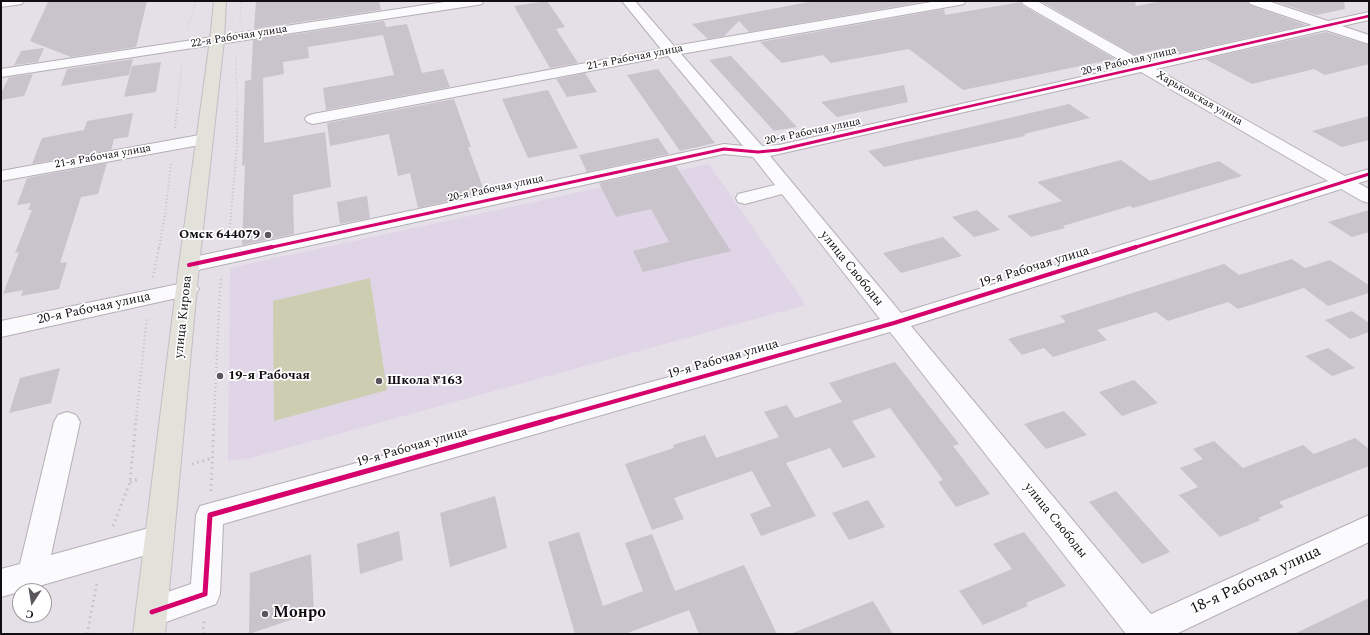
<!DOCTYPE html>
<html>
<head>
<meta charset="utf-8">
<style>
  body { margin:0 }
  #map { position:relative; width:1370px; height:635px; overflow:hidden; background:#e5dfe8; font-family:Spectral,serif }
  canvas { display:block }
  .frame { position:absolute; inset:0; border:2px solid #110d13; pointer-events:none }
  .north { position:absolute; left:12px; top:583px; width:40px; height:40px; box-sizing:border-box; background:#fff; border:1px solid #a09ea1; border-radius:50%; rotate:192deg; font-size:11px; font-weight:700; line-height:16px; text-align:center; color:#110d13 }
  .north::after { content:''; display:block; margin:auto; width:14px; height:18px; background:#5b565e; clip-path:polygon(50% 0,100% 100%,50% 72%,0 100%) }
</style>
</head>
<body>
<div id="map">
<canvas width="1370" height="635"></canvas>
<div class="frame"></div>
<div class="north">С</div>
</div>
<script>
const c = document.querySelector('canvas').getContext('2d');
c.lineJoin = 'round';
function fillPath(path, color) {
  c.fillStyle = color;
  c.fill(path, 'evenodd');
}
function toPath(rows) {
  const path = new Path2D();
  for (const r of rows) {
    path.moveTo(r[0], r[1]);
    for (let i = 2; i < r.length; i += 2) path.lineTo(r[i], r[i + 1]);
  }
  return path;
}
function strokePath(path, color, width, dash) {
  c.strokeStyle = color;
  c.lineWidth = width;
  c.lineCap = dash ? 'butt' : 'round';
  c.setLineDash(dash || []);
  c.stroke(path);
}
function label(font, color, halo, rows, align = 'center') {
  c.font = font + ' Spectral,serif';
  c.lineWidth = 3.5;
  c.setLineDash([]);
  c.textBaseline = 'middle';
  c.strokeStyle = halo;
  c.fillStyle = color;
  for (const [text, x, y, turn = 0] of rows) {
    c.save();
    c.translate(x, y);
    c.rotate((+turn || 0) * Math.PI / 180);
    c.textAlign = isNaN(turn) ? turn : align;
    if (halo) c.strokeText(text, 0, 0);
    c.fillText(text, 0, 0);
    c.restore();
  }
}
const built = toPath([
  [709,164,806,305,251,458,228,461,230,268]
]);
const green = toPath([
  [370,278,387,390,274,421,273,301]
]);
const building = toPath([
  [59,1,147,1,136,47,71,57,30,41,48,2],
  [256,1,379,1,381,10,254,29],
  [547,1,565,27,556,29,578,63,550,68,514,6],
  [814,1,928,1,749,32,739,21,724,36,708,39,692,24],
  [1040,1,1135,1,1136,6,1162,1,1248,1,1250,5,1306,25,1166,56,1164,48,1135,55],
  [1273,1,1344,1,1345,9,1316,15],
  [1021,2,1022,5,1115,59,963,90,909,49,831,63,823,55,782,63,760,42,944,9,945,15],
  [384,21,386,27,407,24,422,73,443,69,450,87,326,110,323,88,394,75,383,35,308,47,309,58,283,62,284,74,251,80,253,40],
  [1326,32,1369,45,1369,64,1325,75,1314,69,1252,84,1205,59],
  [44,48,38,62,14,65,21,51],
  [731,56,797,127,774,131,709,60],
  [133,59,129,75,61,86,67,69],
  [161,62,156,92,124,97,132,66],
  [658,69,695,117,715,143,680,151,627,75],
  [585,73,597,92,567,97,556,79],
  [33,74,24,96,1,100,1,93,9,77],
  [263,78,264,143,325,132,331,187,293,195,294,234,242,245,245,165,242,166,245,81],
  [904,85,908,102,837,117,821,102],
  [548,90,578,148,528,158,502,99],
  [454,99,471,147,468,147,485,193,418,208,410,173,398,176,389,134,330,146,327,123],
  [1069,104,1090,118,1024,134,1025,136,884,167,868,151],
  [133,113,128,137,114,139,111,150,32,164,42,138,84,130,87,121],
  [1369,116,1369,140,1342,147,1312,131],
  [658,138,669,154,587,172,579,155],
  [1121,160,1150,181,1219,161,1242,176,1133,208,1130,206,1063,226,1065,228,1031,237,1007,216,1062,201,1037,182],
  [107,163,98,194,81,197,60,263,67,262,59,289,21,296,23,290,3,294,19,252,15,253,32,210,28,210,31,203,17,205,27,178],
  [676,166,731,251,643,272,633,251,669,242,651,209,616,217,599,183],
  [367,196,370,218,340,224,337,202],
  [977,210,1000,230,974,237,952,217],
  [1369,210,1369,232,1352,237,1328,222],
  [943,237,962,256,901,273,883,253],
  [1292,259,1305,268,1330,260,1369,285,1369,293,1328,306,1304,288,1238,309,1228,302,1168,321,1156,312,1097,330,1107,340,1053,357,1044,348,1022,355,1008,339,1066,322,1060,316,1224,264,1239,275],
  [1352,311,1369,323,1369,332,1350,339,1325,320],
  [1328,348,1355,368,1332,376,1305,356],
  [895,362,959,444,953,446,990,494,956,507,938,482,943,480,890,408,852,421,876,457,843,468,830,448,786,463,816,516,761,536,750,514,771,506,752,471,674,498,684,519,652,530,625,464,674,448,673,445,705,435,716,458,779,437,764,412,787,405,795,418,842,402,829,383],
  [60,368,51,403,9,413,20,378],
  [1134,380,1158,403,1122,416,1099,392],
  [1064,411,1087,435,1046,449,1024,424],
  [1355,438,1369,449,1369,466,1279,502,1284,507,1258,518,1261,520,1220,537,1179,495,1198,487,1180,468,1203,459,1193,449,1214,441,1243,468,1303,445,1314,454],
  [1116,491,1170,552,1142,564,1089,502],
  [495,496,507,548,450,567,440,513],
  [868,500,885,527,849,540,832,513],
  [399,531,403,560,360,574,357,544],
  [579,532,603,606,643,591,625,543,652,534,675,591,744,565,777,634,699,634,689,610,625,634,575,634,548,542],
  [1024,532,1066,586,1026,603,1028,606,983,625,959,591,1012,569,993,544],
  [311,554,314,612,249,634,250,573],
  [1369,598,1369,634,1294,634],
  [873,601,893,634,793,634,793,633]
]);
const pathFar3 = toPath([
  [240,20,241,1],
  [187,29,196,1],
  [236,57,237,110],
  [177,110,182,62]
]);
const pathFar2 = toPath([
  [175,128,177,109],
  [229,238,237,145,237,109],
  [159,248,165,215,171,163]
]);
const pathFar1 = toPath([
  [153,277,159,247],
  [136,420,147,317],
  [214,420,220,287,222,276]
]);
const path = toPath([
  [192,464,213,458],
  [130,482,139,479],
  [211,491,214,419],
  [113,526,130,482,136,419],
  [87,634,97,583],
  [203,634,204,621]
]);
const minor = toPath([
  [1,1,23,1,22,4,1,7,1,1],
  [451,1,483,1,482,4,477,5,1,77,1,69,451,1],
  [622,1,635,1,674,46,937,1,965,1,964,4,959,5,681,54,762,146,779,145,1130,66,1023,4,1022,1,1037,1,1145,62,1312,25,1250,4,1249,1,1268,1,1328,21,1369,12,1369,20,1342,26,1369,35,1369,44,1326,30,1156,69,1345,176,1369,169,1369,180,1358,183,1369,189,1369,203,1362,201,1341,189,911,326,1151,614,1369,515,1369,542,1176,634,1126,634,890,332,223,524,220,594,216,604,152,627,141,623,137,612,141,601,191,584,196,515,200,506,880,319,782,194,745,204,738,202,736,198,738,194,775,185,753,157,724,154,189,272,182,270,179,265,182,260,189,258,724,144,743,146,668,56,313,124,307,122,305,119,307,116,313,114,661,49,622,1],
  [1141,72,1328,181,901,313,770,156,1141,72],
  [205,134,211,135,213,139,211,143,1,181,1,171,205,134],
  [188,282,195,284,199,289,195,294,1,337,1,321,188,282],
  [67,412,76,415,80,422,51,555,160,525,170,529,174,538,170,547,160,551,1,597,1,569,20,564,54,422,58,415,67,412]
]);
const major = toPath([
  [214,1,226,1,224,40,199,265,165,634,133,634,179,265,210,40,214,1]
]);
const cyclewayFar3 = toPath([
  [953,110,1369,16]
]);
const cyclewayFar2 = toPath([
  [268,248,724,149,758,152,779,150,958,109],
  [1133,248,1369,174]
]);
const cyclewayFar1 = toPath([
  [189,265,272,247],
  [548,420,894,323,1136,247]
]);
const cycleway = toPath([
  [152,612,205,594,210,515,552,419]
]);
const markers = [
  [268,235,4,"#5b565e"],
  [220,376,4,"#5b565e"],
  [379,381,4,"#5b565e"],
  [265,614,4,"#5b565e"]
];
const farStreetnames = [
  ["22-я Рабочая улица",239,37,-9],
  ["21-я Рабочая улица",635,58,-11],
  ["20-я Рабочая улица",1129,62,-13],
  ["Харьковская улица",1199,99,30],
  ["20-я Рабочая улица",813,132,-12],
  ["21-я Рабочая улица",103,157,-10],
  ["20-я Рабочая улица",496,189,-12]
];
const poiNames = [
  ["Омск 644079",260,235,"right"],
  ["19-я Рабочая",228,376],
  ["Школа №163",387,381]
];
const streetNames = [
  ["19-я Рабочая улица",1034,268,-17],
  ["улица Свободы",851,269,51],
  ["20-я Рабочая улица",94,309,-12],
  ["улица Кирова",184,317,-84],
  ["19-я Рабочая улица",723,360,-16],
  ["19-я Рабочая улица",412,448,-16],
  ["улица Свободы",1055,521,51]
];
const nearStreetnames = [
  ["18-я Рабочая улица",1256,581,-25]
];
const nearPoinames = [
  ["Монро",273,614]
];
fillPath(built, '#e0d5e6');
fillPath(green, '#cdcdb2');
fillPath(building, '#c9c4cb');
strokePath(minor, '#b4b0b6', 2);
strokePath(major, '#c1bfc3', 2);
strokePath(pathFar3, '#c3c1c5', 1.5, [0.5, 2]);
strokePath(pathFar2, '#c3c1c5', 2, [1, 2.5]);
strokePath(pathFar1, '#c3c1c5', 2.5, [1, 3]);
strokePath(path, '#c3c1c5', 3, [1.5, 4]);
fillPath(minor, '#fbfafc');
fillPath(major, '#e2e1da');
strokePath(cyclewayFar3, '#d6006c', 2.5);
strokePath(cyclewayFar2, '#d6006c', 3);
strokePath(cyclewayFar1, '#d6006c', 4);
strokePath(cycleway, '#d6006c', 5);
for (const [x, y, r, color] of markers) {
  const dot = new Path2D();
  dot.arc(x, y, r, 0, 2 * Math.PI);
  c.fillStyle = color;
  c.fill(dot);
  strokePath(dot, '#fff', 1.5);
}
label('11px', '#110d13', '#fff', farStreetnames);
label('bold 13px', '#110d13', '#fff', poiNames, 'left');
label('13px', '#110d13', '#fff', streetNames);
label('16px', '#110d13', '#fff', nearStreetnames);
label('bold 16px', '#110d13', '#fff', nearPoinames, 'left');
</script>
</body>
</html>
